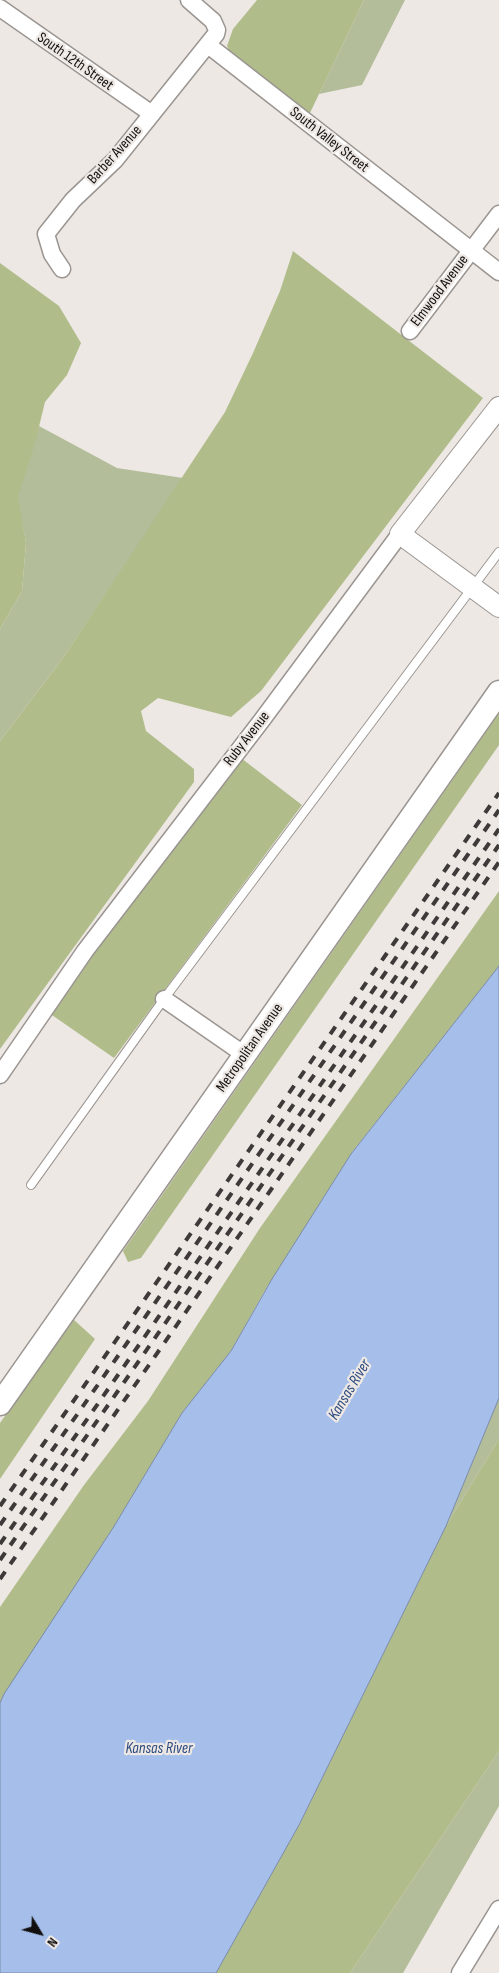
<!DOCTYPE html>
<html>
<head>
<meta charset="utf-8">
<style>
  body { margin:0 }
  #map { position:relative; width:499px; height:1973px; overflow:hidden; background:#eee8e4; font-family:"Sofia Sans Condensed",sans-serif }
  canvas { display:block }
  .north { position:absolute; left:15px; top:1908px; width:50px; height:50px; -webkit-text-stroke:4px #eee8e4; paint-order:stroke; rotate:127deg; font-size:14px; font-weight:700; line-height:20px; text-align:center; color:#12100f }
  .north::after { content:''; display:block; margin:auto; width:18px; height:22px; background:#12100f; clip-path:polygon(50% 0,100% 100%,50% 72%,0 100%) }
</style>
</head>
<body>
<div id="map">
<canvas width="499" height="1973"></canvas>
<div class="north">N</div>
</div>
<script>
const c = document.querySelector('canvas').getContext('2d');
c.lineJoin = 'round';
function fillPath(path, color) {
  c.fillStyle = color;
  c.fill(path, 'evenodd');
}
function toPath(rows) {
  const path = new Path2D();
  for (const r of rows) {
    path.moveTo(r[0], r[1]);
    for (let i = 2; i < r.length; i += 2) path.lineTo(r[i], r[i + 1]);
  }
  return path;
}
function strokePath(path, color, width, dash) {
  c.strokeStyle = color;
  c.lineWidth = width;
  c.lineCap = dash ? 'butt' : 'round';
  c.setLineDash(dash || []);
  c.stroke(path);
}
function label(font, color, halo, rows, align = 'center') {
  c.font = font + ' "Sofia Sans Condensed",sans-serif';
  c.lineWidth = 4.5;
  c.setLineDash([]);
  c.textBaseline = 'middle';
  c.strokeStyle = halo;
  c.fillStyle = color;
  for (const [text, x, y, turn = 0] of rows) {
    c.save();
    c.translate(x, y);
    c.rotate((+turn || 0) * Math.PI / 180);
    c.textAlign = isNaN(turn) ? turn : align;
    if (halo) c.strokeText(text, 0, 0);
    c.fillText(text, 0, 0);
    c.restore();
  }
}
const green = toPath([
  [364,0,405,0,362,85,319,94],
  [39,426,117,468,183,478,63,658,0,741,0,629,22,591,26,543,17,496],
  [499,1398,499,1439,446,1526],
  [499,1751,499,1806,403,1973,350,1973]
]);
const forest = toPath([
  [257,0,364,0,309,115,229,50,227,46,233,29],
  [293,251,483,398,261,691,231,717,158,698,141,711,146,731,194,769,194,782,0,1049,0,741,63,658,225,412,253,353,280,291],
  [0,263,59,306,81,343,67,375,45,402,35,443,18,496,26,543,22,591,0,629],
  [499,713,499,745,141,1258,128,1262,123,1251],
  [241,758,302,805,114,1058,49,1013],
  [499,891,499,966,353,1151,264,1292,231,1351,182,1413,113,1528,0,1703,0,1607,84,1485,148,1401,260,1228],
  [73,1319,95,1339,0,1479,0,1423],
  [499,1439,499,1751,350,1973,216,1973,299,1825,446,1526]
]);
const water = toPath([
  [499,966,499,1398,446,1526,299,1825,216,1973,0,1973,0,1703,4,1694,113,1528,182,1413,231,1351,272,1279,351,1154,499,966]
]);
const service = toPath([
  [31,1185,164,999,499,552]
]);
const minor = toPath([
  [0,8,152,114],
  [208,45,499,272],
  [62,269,52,254,46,234,73,200,115,160,216,34,217,30,213,21,189,0],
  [410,331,499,214],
  [164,999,245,1055],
  [0,1075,85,951,262,720,400,534],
  [460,1973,499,1909]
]);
const tertiary = toPath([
  [499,407,400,534,499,607]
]);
const secondary = toPath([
  [0,1404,499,692]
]);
const rail = toPath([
  [0,1506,499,793],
  [0,1525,499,810],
  [0,1544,499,829],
  [0,1560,499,845],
  [0,1579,499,862]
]);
const streetNames = [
  ["South 12th Street",75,62,35],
  ["South Valley Street",329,140,38],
  ["Barber Avenue",115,155,-48],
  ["Elmwood Avenue",440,291,-53],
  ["Ruby Avenue",247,739,-52],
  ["Metropolitan Avenue",250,1048,-55]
];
const waterNames = [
  ["Kansas River",350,1390,-59],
  ["Kansas River",159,1749]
];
fillPath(green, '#b4bd9a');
fillPath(forest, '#b1bc8b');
fillPath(water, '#a5bfea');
strokePath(water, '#798aa8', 1);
strokePath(service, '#9b9591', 10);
strokePath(minor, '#9b9591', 19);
strokePath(tertiary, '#9b9591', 22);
strokePath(secondary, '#9b9591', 25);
strokePath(service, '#fff', 8);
strokePath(minor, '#fff', 16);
strokePath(tertiary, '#fff', 20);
strokePath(secondary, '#fff', 22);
strokePath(rail, '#3d3a39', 4, [9, 9]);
label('15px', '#12100f', '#eee8e4', streetNames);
label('italic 16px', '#2b4a7f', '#eee8e4', waterNames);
</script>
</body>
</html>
